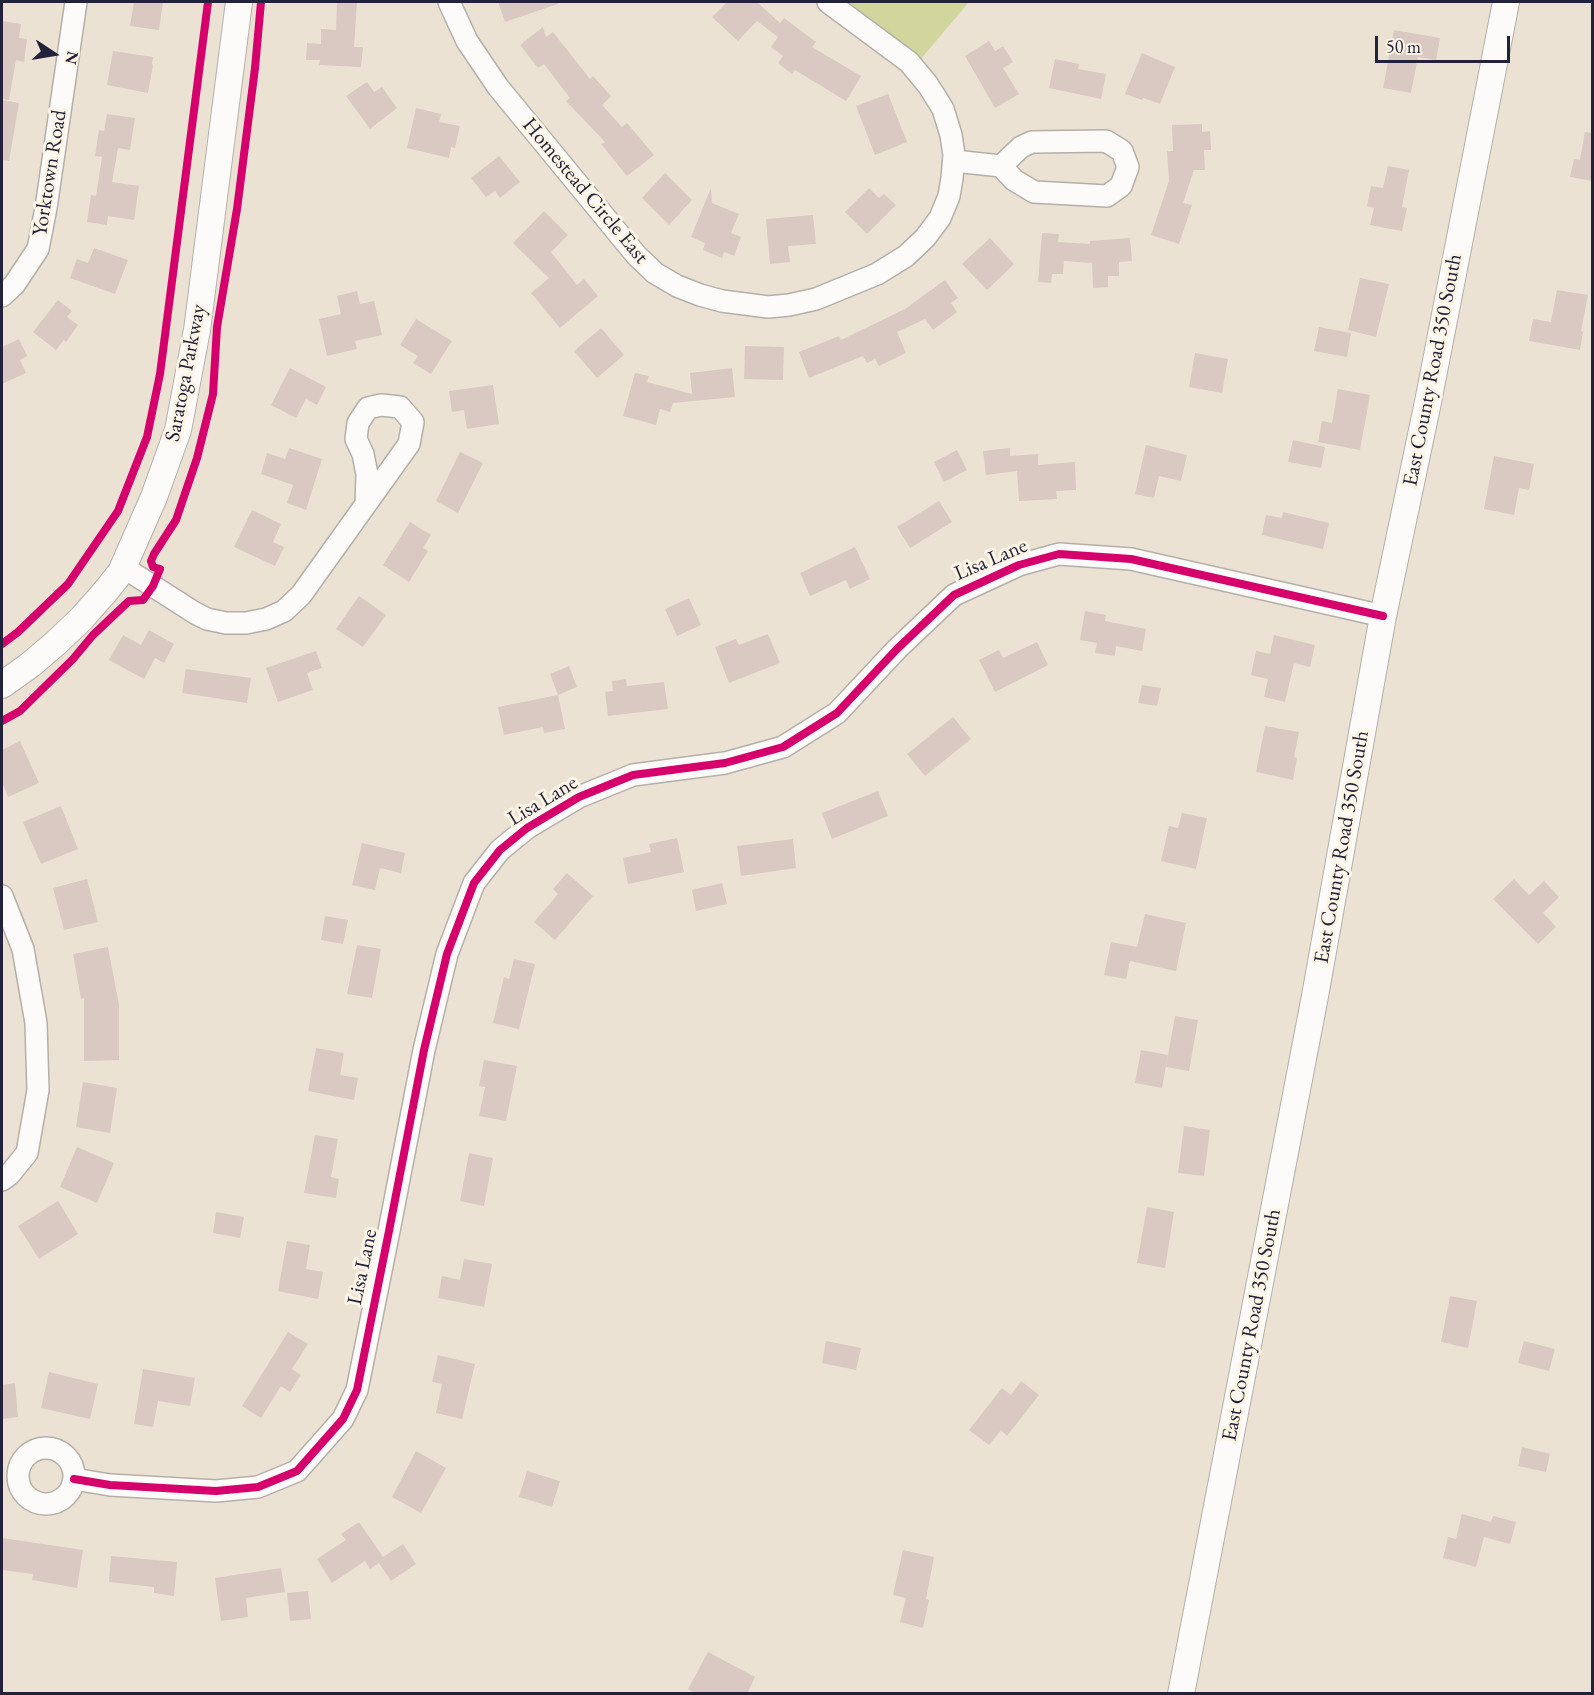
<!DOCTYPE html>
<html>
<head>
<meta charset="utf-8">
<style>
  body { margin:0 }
  #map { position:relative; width:1594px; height:1695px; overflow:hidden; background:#ebe2d4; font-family:"EB Garamond",serif }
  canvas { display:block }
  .frame { position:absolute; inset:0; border:3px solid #22223b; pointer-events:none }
  .north { position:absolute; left:24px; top:24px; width:60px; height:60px; -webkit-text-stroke:4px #fcf5e5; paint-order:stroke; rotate:102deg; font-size:16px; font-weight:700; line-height:24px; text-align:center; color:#22223b }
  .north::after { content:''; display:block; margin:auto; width:21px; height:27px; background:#22223b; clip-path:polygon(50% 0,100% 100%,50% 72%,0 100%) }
  .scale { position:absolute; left:1375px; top:36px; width:135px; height:27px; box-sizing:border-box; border:3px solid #22223b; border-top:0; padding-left:8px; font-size:18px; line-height:21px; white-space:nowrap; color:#22223b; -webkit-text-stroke:4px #fcf5e5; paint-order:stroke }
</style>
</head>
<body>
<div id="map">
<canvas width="1594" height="1695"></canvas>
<div class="frame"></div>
<div class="north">N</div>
<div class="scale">50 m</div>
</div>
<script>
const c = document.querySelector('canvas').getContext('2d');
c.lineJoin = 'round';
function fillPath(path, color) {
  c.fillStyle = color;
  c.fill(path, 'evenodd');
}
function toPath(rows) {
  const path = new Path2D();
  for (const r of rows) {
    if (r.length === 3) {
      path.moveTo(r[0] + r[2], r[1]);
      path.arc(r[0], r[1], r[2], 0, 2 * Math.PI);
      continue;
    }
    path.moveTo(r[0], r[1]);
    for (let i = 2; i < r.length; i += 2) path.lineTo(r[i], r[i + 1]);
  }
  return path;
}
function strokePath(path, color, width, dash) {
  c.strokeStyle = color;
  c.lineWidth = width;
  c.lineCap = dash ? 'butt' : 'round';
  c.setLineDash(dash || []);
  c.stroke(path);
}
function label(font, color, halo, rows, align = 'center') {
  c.font = font + ' "EB Garamond",serif';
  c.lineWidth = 6;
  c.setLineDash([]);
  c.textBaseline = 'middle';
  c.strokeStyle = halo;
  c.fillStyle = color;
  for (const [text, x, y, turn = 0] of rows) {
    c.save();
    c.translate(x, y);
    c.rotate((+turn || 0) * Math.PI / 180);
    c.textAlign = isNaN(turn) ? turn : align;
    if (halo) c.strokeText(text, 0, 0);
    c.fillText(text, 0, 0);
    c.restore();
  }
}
const green = toPath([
  [837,2,969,2,919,61]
]);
const building = toPath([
  [134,2,163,2,159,30,130,26],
  [337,2,357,2,354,47,363,47,361,67,319,65,320,60,306,60,307,43,321,44,321,29,336,30],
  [498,2,558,2,558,4,505,22],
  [727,2,757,2,780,23,784,18,816,42,812,47,861,76,846,101,795,70,792,74,778,63,783,56,771,47,778,37,757,21,738,41,712,17],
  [2,21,21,24,19,38,27,39,24,62,16,60,9,100,2,99],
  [543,27,546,37,553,32,590,79,593,76,611,96,602,105,622,127,627,123,654,155,627,176,601,144,605,142,566,101,570,98,544,64,538,68,520,45],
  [1394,30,1440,38,1436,60,1418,57,1411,93,1383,88],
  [989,41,995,51,1003,46,1013,62,1003,68,1019,94,995,108,965,56],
  [113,51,153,57,152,64,153,65,148,93,107,85],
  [1142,53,1175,67,1160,104,1143,98,1142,100,1125,94],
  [1055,59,1079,64,1078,69,1106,74,1101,99,1049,88],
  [367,82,374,92,382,87,397,108,370,129,346,96],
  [888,94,907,142,875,155,856,106],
  [2,100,19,103,9,161,2,160],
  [416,108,441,114,439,122,460,126,455,148,451,147,449,158,407,148],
  [107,114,135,118,130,150,118,148,112,182,139,186,134,220,108,216,107,225,87,222,91,195,96,196,102,157,95,156,99,130,104,131],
  [1202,124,1202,132,1210,131,1211,150,1204,150,1205,170,1194,170,1183,203,1192,205,1179,244,1151,235,1169,181,1167,151,1173,151,1172,125],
  [1585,132,1593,133,1593,181,1570,177,1574,159,1580,160],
  [499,156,520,182,500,198,495,191,486,197,471,178],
  [1388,166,1409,170,1402,207,1407,208,1402,231,1370,225,1374,208,1367,206,1371,186,1383,188],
  [665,173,692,200,669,225,642,198],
  [711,188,712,203,739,214,731,233,741,237,734,256,724,252,722,258,703,250,705,243,691,237],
  [869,188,879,198,884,194,896,205,867,234,845,212],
  [544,211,568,235,551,252,577,285,584,279,598,296,560,328,531,293,549,278,513,243],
  [813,215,816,244,788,246,790,262,770,264,766,219],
  [1042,233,1059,234,1058,242,1090,244,1090,241,1130,238,1132,261,1119,262,1119,276,1108,276,1108,287,1093,288,1092,263,1064,261,1063,274,1052,274,1051,283,1038,282],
  [990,238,1014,264,987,290,962,264],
  [94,248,128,260,115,294,70,278,77,259,88,263],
  [1360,278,1389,284,1376,337,1348,330],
  [945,280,958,298,951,303,957,312,933,330,925,319,897,332,906,353,879,366,875,359,867,363,863,356,809,378,799,352,839,336,841,340,905,309],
  [1557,290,1588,295,1581,331,1583,332,1580,350,1529,341,1533,319,1551,322],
  [357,291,360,304,374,301,382,335,355,341,357,349,327,356,319,319,341,314,337,296],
  [58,300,72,311,67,317,78,325,66,342,64,340,56,350,33,332],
  [416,319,452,341,431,374,413,363,418,356,400,345],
  [1319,327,1351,333,1347,357,1314,351],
  [601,328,624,355,597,378,574,351],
  [19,339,27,356,20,360,26,373,2,384,2,347],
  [745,346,784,347,783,380,744,379],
  [1195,353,1228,359,1222,393,1189,387],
  [290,368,326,387,317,405,306,399,296,418,271,405],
  [732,368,735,397,673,403,670,412,660,409,656,425,623,416,635,373,649,376,647,382,692,394,690,373],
  [493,385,499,424,467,429,464,410,452,412,449,391],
  [1338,389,1370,395,1360,450,1318,442,1322,421,1332,423],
  [1293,440,1325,447,1321,468,1288,462],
  [1146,445,1187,455,1181,481,1159,476,1154,498,1135,494],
  [289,448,322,459,306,510,287,503,293,485,261,474,267,453,285,459],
  [1010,448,1010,456,1038,454,1038,465,1075,462,1076,490,1056,491,1057,499,1019,501,1017,471,986,475,983,451],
  [957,450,967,470,944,482,934,462],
  [460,452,483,463,458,513,436,501],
  [1494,456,1534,464,1529,490,1519,488,1514,515,1484,509],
  [939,501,952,522,910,548,897,527],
  [252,510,281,524,273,542,284,547,275,566,234,547],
  [1283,512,1329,523,1323,549,1262,535,1266,515,1282,518],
  [410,522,431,535,423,548,428,551,409,582,383,565],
  [855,547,870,579,850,589,846,580,810,596,800,573],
  [359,596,386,615,363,647,336,629],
  [689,598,701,625,677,636,665,609],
  [1085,611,1106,615,1105,621,1146,629,1142,651,1116,646,1115,656,1095,653,1097,643,1080,640],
  [149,630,174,644,164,663,155,658,144,679,109,660,123,635,141,645],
  [768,634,780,663,729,683,715,647,736,639,739,645],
  [1274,635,1315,645,1310,667,1294,663,1285,702,1264,697,1268,679,1251,675,1256,651,1270,654],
  [1037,642,1048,665,995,692,979,660,999,650,1003,658],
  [316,651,322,668,307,673,313,690,278,702,266,668],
  [569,666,577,687,558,695,550,674],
  [186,669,251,678,247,703,182,693],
  [626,679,627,686,664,682,668,709,608,716,605,692,613,691,612,681],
  [1142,685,1161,688,1157,706,1138,703],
  [558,695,565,729,544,733,543,727,504,735,498,707],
  [953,717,971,739,925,776,907,754],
  [1265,726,1299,732,1294,757,1297,758,1293,780,1256,772],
  [20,741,39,783,8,797,2,782,2,750],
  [878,791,888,816,832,839,822,813],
  [61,806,78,849,41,864,23,822],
  [1182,813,1207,818,1196,869,1161,861,1169,826,1178,828],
  [677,838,684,872,628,884,623,858,651,852,649,844],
  [793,839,796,868,741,876,737,846],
  [362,843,405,853,401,873,380,868,375,890,352,885],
  [567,873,593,896,555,940,534,922,558,894,553,889],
  [87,879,98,922,64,930,53,888],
  [1514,879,1529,895,1544,881,1559,897,1543,913,1556,927,1538,944,1493,899],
  [722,883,727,904,696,911,692,890],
  [1145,914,1186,923,1176,971,1130,961,1126,979,1104,975,1111,942,1137,947],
  [325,916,348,920,343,944,321,940],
  [357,945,381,949,372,998,347,994],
  [108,947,119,1005,119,1060,84,1061,84,998,81,999,73,954],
  [514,959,535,964,519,1029,493,1023,504,977,509,979],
  [1175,1016,1198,1020,1189,1071,1166,1067],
  [316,1048,344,1053,340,1075,358,1078,354,1100,308,1091],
  [1141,1050,1168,1055,1162,1088,1135,1083],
  [484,1060,517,1066,506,1121,479,1116,485,1087,479,1086],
  [83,1082,117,1088,110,1133,76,1127],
  [1184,1126,1210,1130,1204,1176,1178,1173],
  [315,1135,338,1139,331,1177,339,1179,336,1198,304,1193],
  [77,1147,114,1163,97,1203,60,1187],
  [469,1153,493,1158,484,1206,460,1201],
  [58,1201,78,1234,39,1259,18,1226],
  [1147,1207,1174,1212,1165,1268,1137,1263],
  [216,1212,244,1217,240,1238,213,1233],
  [287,1241,310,1245,306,1269,323,1272,318,1299,278,1291],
  [464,1259,492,1264,484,1307,438,1298,442,1276,460,1280],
  [1450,1296,1477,1301,1468,1348,1441,1342],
  [288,1332,308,1344,292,1369,301,1375,290,1392,281,1386,261,1418,242,1406],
  [826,1341,861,1348,856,1370,822,1363],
  [1524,1341,1555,1349,1549,1371,1518,1363],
  [438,1355,475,1364,462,1419,436,1413,442,1384,432,1382],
  [143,1369,195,1378,190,1406,158,1401,153,1427,134,1424],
  [49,1372,98,1384,90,1419,41,1408],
  [1021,1381,1039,1395,1007,1436,1001,1430,989,1445,969,1430,1002,1388,1011,1395],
  [15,1383,18,1417,2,1419,2,1385],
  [1522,1447,1550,1454,1546,1472,1518,1466],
  [416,1451,446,1468,421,1513,392,1497],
  [527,1471,560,1481,552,1507,519,1497],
  [1462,1514,1491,1522,1493,1516,1516,1522,1510,1544,1484,1537,1476,1567,1443,1558,1448,1537,1456,1539],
  [359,1522,383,1557,403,1544,416,1564,391,1581,379,1563,370,1569,365,1561,332,1583,317,1559,346,1540,341,1534],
  [2,1538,83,1550,77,1588,32,1580,33,1574,2,1570],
  [903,1550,934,1557,926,1599,929,1600,923,1628,900,1622,906,1598,893,1595],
  [111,1556,177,1562,174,1596,154,1593,154,1587,109,1582],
  [281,1568,285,1592,246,1598,248,1617,221,1621,215,1578],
  [308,1591,311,1619,290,1621,287,1593],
  [708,1652,755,1677,747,1694,696,1694,688,1689]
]);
const minor = toPath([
  [449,2,467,41,498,87,637,256,655,273,677,286,700,295,722,301,768,307,789,305,816,299,877,274,906,256,925,238,940,218,949,196,952,178,954,155,951,135,943,109,928,85,909,62,828,2],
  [954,161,1001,166,1014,180,1034,192,1107,196,1121,186,1128,167,1122,151,1106,141,1032,142,1021,147,1001,166],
  [2,296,14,285,38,249,46,208,76,2],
  [123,567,195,613,207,619,226,623,246,623,266,619,284,611,301,595,409,444,413,422,400,407,381,405,368,408,358,423,356,439,363,454,367,474,366,504],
  [2,896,23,949,36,1023,38,1090,27,1153,9,1175,2,1180],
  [46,1476,28],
  [74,1479,110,1485,216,1491,258,1487,297,1471,343,1419,357,1390,389,1231,424,1050,447,954,474,883,500,850,527,828,579,797,633,775,725,763,783,747,837,713,897,649,954,595,1019,565,1059,554,1131,559,1383,616]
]);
const tertiary = toPath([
  [2,685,30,665,57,642,82,618,105,592,121,572,154,497,178,430,197,330,239,2],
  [1181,1694,1315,996,1383,616,1428,402,1506,2]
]);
const cycleway = toPath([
  [2,644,18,632,68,584,118,511,147,437,160,374,208,2],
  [2,721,20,711,73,659,93,635,129,601,143,600,153,586,160,569,153,567,151,561,154,554,176,520,197,458,213,394,217,327,237,209,255,68,261,2],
  [74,1479,110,1485,216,1491,258,1487,297,1471,343,1419,357,1390,389,1231,424,1050,447,954,474,883,500,850,527,828,579,797,633,775,725,763,783,747,837,713,897,649,954,595,1019,565,1059,554,1131,559,1383,616]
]);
const streetNames = [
  ["Yorktown Road",50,173,-81],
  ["Homestead Circle East",585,191,50],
  ["East County Road 350 South",1433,370,-79],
  ["Saratoga Parkway",186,373,-79],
  ["Lisa Lane",991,560,-23],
  ["Lisa Lane",543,801,-31],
  ["East County Road 350 South",1342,847,-80],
  ["Lisa Lane",363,1267,-78],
  ["East County Road 350 South",1252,1325,-79]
];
fillPath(green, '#d1d69c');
fillPath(building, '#dac9c2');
strokePath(minor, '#b5afa9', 24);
strokePath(tertiary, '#b5afa9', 28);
strokePath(minor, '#fcfbf9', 21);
strokePath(tertiary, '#fcfbf9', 26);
strokePath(cycleway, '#d6006c', 8);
label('21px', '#22223b', '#fcf5e5', streetNames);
</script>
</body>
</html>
